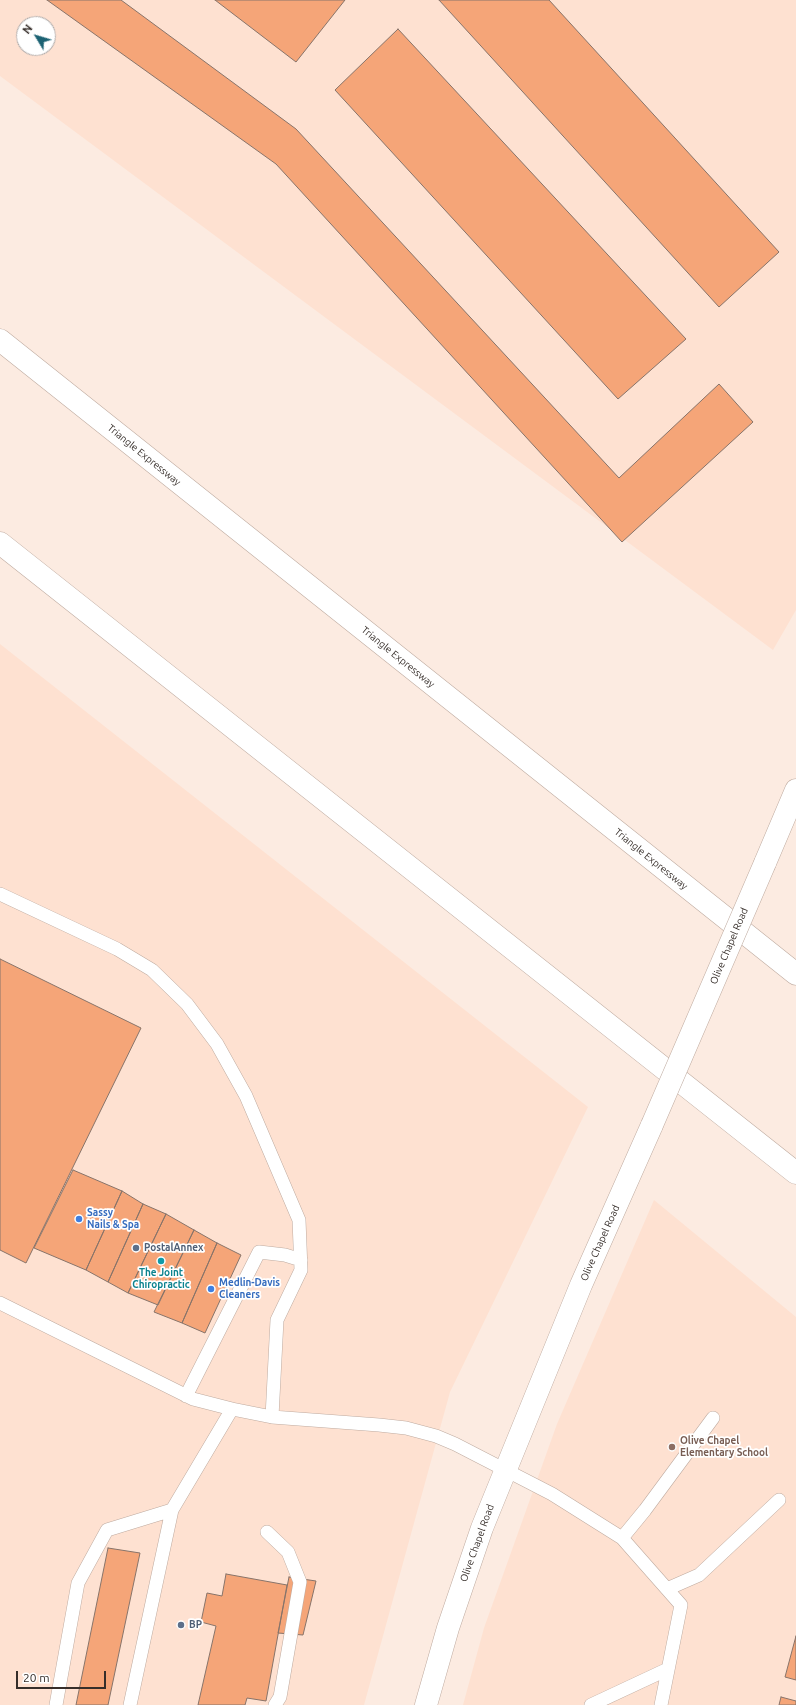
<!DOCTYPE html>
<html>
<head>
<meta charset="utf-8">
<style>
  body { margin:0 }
  #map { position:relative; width:796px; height:1705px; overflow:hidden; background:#fcebe1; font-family:Ubuntu,sans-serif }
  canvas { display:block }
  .north { position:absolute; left:16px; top:16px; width:40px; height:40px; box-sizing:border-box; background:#fff; border:1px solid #afabaa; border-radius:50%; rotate:308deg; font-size:11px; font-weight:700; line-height:16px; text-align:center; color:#362e2a }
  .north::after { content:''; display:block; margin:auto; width:14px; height:18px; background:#1c6273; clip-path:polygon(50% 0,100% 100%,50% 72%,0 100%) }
  .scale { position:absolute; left:16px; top:1671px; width:90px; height:18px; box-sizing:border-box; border:2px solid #362e2a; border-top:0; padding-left:5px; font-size:12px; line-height:14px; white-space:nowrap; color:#362e2a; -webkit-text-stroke:3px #fff; paint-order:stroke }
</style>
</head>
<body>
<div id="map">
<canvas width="796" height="1705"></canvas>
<div class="north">N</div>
<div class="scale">20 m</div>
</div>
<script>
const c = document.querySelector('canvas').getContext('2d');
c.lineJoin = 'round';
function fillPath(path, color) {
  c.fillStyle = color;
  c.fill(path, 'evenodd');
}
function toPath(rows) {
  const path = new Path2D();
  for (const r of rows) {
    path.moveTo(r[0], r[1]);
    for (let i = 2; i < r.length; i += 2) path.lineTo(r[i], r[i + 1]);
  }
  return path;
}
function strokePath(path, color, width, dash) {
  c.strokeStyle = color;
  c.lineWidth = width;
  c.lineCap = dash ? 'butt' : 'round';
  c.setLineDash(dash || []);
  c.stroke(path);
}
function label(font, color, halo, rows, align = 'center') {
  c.font = font + ' Ubuntu,sans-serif';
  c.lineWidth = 3.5;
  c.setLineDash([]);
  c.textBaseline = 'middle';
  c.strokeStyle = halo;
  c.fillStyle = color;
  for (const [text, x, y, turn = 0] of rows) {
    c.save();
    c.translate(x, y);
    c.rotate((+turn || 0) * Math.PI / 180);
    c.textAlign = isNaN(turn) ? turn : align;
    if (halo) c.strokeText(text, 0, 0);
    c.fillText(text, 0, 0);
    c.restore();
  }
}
const built = toPath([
  [0,0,796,0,796,610,773,650,0,76],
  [24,24,48,24,48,48,24,48],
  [0,644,588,1107,450,1392,364,1705,0,1705],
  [654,1200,796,1317,796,1705,463,1705,484,1628,557,1424]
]);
const building = toPath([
  [47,0,121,0,296,129,619,478,719,384,753,422,622,542,276,164,47,0],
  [215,0,345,0,296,62,215,0],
  [439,0,549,0,779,252,719,307,439,0],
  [398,29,686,339,618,399,335,90,398,29],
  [0,959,141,1028,26,1263,0,1250,0,959],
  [73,1170,122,1191,86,1270,34,1248,73,1170],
  [122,1191,143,1204,108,1282,86,1270,122,1191],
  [143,1204,166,1214,128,1293,108,1282,143,1204],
  [166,1214,194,1230,158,1305,128,1293,166,1214],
  [194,1230,217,1243,182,1323,154,1312,194,1230],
  [217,1243,241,1255,205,1333,182,1323,217,1243],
  [108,1548,140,1553,108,1705,76,1705,108,1548],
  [226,1574,287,1585,266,1701,247,1698,245,1705,198,1705,216,1626,201,1622,207,1593,222,1596,226,1574],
  [289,1577,316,1581,303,1635,278,1633,289,1577],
  [796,1636,796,1680,785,1677,796,1636],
  [781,1697,796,1701,796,1705,779,1705,781,1697]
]);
const service = toPath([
  [0,894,117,949,152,970,187,1004,217,1044,246,1096,299,1220,301,1270,277,1320,272,1417],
  [0,1303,193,1399,232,1409,272,1417,379,1425,406,1428,436,1436,455,1444,552,1494,622,1538,681,1605,661,1705],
  [186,1396,259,1252,285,1255,301,1260],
  [267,1532,288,1552,300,1582,280,1697,275,1705],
  [622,1538,645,1510,713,1418],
  [667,1589,699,1575,779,1500],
  [56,1705,78,1583,107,1530,172,1510],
  [130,1705,172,1510,232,1409],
  [591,1705,668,1669]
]);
const secondary = toPath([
  [765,863,796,790],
  [426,1705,448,1628,482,1528,581,1285,652,1125]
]);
const motorway = toPath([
  [0,340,796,974],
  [0,543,796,1173]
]);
const secondaryBridge = toPath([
  [652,1125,765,863]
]);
const markers = [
  [79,1219,4,"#3f7fe0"],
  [136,1248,4,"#5c6f8a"],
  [161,1261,4,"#0f9aa8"],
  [211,1289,4,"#3f7fe0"],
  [672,1447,4,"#8d6e63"],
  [181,1625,4,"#5c6f8a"]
];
const streetNames = [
  ["Triangle Expressway",144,455,39],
  ["Triangle Expressway",398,657,39],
  ["Triangle Expressway",651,859,39],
  ["Olive Chapel Road",729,946,-67],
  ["Olive Chapel Road",600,1243,-66],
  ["Olive Chapel Road",477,1543,-70]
];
const shopNames = [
  ["Sassy",87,1213],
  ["Nails & Spa",87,1225],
  ["Medlin-Davis",219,1283],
  ["Cleaners",219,1295]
];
const serviceNames = [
  ["PostalAnnex",144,1248],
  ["BP",189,1625]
];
const cultureNames = [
  ["The Joint",161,1273],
  ["Chiropractic",161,1285]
];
const educationNames = [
  ["Olive Chapel",680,1441],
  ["Elementary School",680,1453]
];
fillPath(built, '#fee1d1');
fillPath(building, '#f5a578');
strokePath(building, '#88746a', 1);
strokePath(service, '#bfaba0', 14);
strokePath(secondary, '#bfaba0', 23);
strokePath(motorway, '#bfaba0', 23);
strokePath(service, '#fff', 13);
strokePath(secondary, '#fff', 22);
strokePath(motorway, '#fff', 22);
strokePath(secondaryBridge, '#bfaba0', 23, []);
strokePath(secondaryBridge, '#fff', 22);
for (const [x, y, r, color] of markers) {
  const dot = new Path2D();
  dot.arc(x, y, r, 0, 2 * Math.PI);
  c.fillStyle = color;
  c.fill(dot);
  strokePath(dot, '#fff', 1.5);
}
label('10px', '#362e2a', '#fff', streetNames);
label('bold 10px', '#366cbe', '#fff', shopNames, 'left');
label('bold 10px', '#4e5e75', '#fff', serviceNames, 'left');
label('bold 10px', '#0d838f', '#fff', cultureNames);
label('bold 10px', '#785e54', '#fff', educationNames, 'left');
</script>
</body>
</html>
